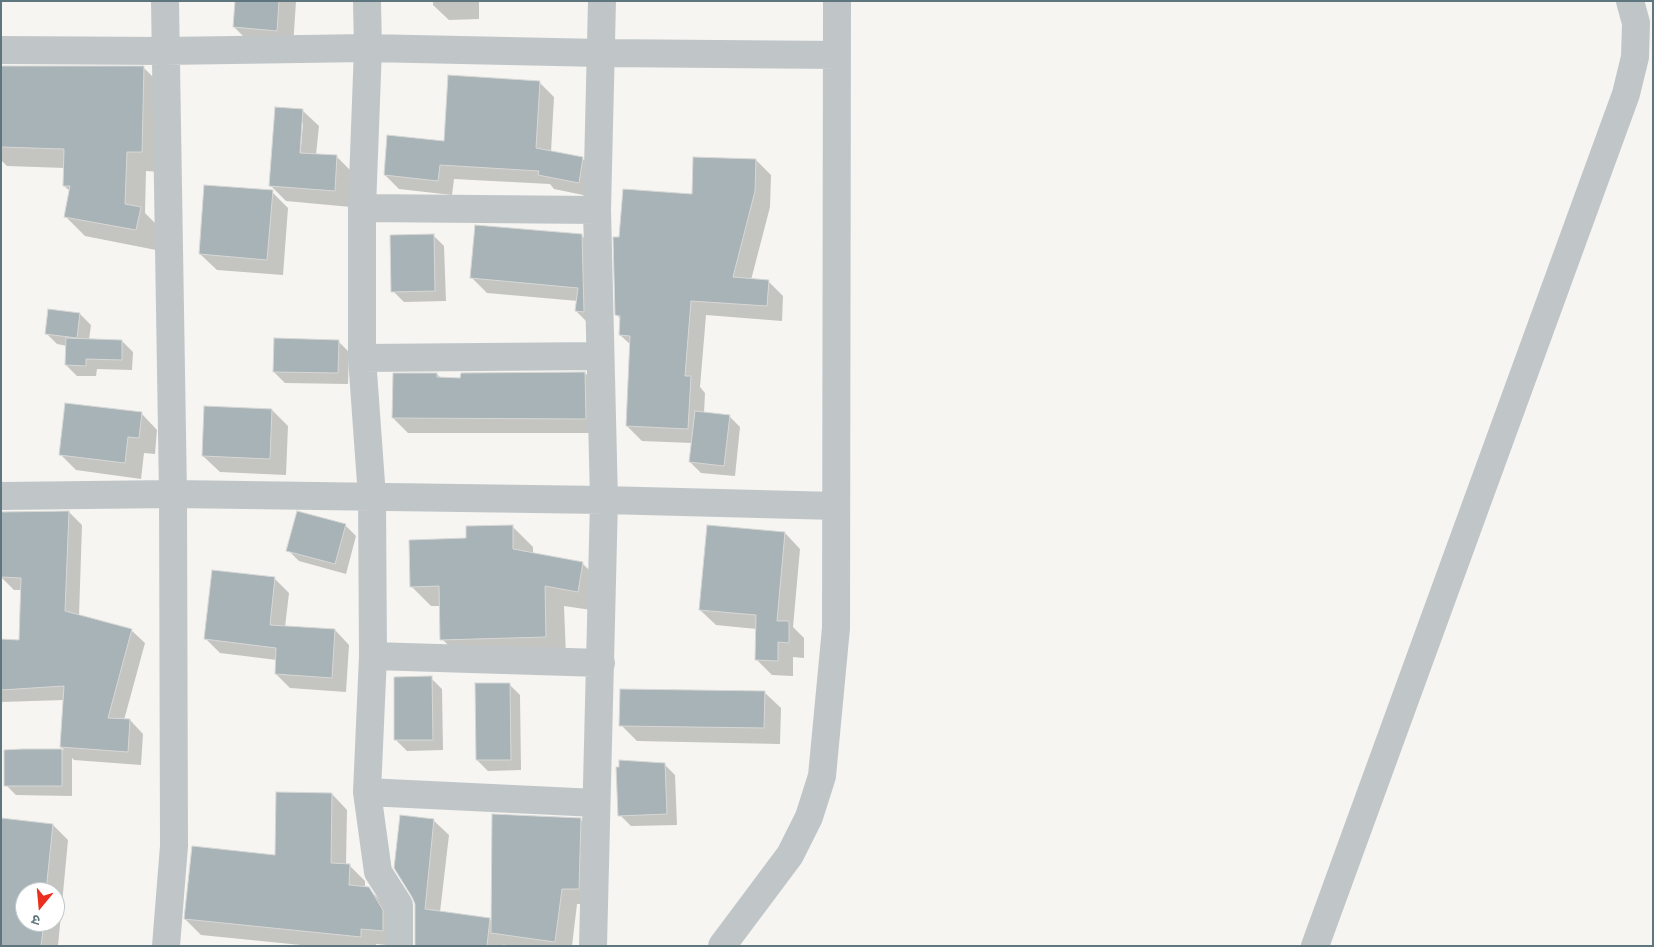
<!DOCTYPE html>
<html>
<head>
<meta charset="utf-8">
<style>
  body { margin:0 }
  #map { position:relative; width:1654px; height:947px; overflow:hidden; background:#f6f5f2; font-family:"Titillium Web","Noto Sans Devanagari",sans-serif }
  canvas { display:block }
  .frame { position:absolute; inset:0; border:2px solid #5f767e; pointer-events:none }
  .north { position:absolute; left:15px; top:882px; width:50px; height:50px; box-sizing:border-box; background:#fff; border:1px solid #bfc8cb; border-radius:50%; rotate:197deg; font-size:14px; font-weight:700; line-height:20px; text-align:center; color:#5f767e }
  .north::after { content:''; display:block; margin:auto; width:18px; height:22px; background:#ea2f1e; clip-path:polygon(50% 0,100% 100%,50% 72%,0 100%) }
</style>
</head>
<body>
<div id="map">
<canvas width="1654" height="947"></canvas>
<div class="frame"></div>
<div class="north">उ</div>
</div>
<script>
const c = document.querySelector('canvas').getContext('2d');
c.lineJoin = 'round';
function fillPath(path, color) {
  c.fillStyle = color;
  c.fill(path, 'evenodd');
}
function toPath(rows) {
  const path = new Path2D();
  for (const r of rows) {
    path.moveTo(r[0], r[1]);
    for (let i = 2; i < r.length; i += 2) path.lineTo(r[i], r[i + 1]);
  }
  return path;
}
function strokePath(path, color, width, dash) {
  c.strokeStyle = color;
  c.lineWidth = width;
  c.lineCap = dash ? 'butt' : 'round';
  c.setLineDash(dash || []);
  c.stroke(path);
}
const shadow = toPath([
  [236,1,296,1,293,47,250,43,234,27],
  [433,1,479,1,479,19,449,20,433,5],
  [1,67,144,68,164,88,161,172,146,171,145,213,160,228,156,250,85,236,65,216,70,191,64,186,65,168,7,166,1,160],
  [539,82,554,97,551,152,582,158,597,173,593,197,554,189,550,184,454,179,452,195,399,189,385,175,445,143],
  [302,110,319,126,316,155,337,157,353,173,351,207,286,201,270,185],
  [301,123,303,123,300,159,298,159],
  [756,160,771,175,770,207,751,280,768,281,783,296,782,321,706,315,700,387,705,393,704,413,729,416,740,427,735,476,701,473,690,462,692,443,642,441,627,426,631,345,620,335,621,320,616,314,620,238],
  [272,192,288,208,283,275,217,270,200,254],
  [433,235,444,246,446,301,404,302,393,291],
  [581,235,597,251,592,327,576,311,578,301,487,293,471,277],
  [80,314,91,325,89,340,122,341,133,352,132,370,97,369,96,376,77,376,66,365,67,346,57,344,46,333],
  [338,341,349,352,348,384,285,383,274,372],
  [585,373,600,388,600,433,408,433,393,418,437,374,441,378,462,379],
  [272,410,288,426,286,475,220,472,203,456],
  [141,413,157,430,155,454,144,453,141,479,76,470,60,454],
  [1,512,69,512,82,525,79,616,131,630,145,643,124,720,130,720,143,734,141,765,74,760,72,758,72,796,16,795,6,785,5,752,64,750,61,747,64,700,1,702,1,640,20,642,22,590,14,590,1,577],
  [345,525,356,536,346,574,299,561,288,550],
  [512,526,533,547,533,554,582,563,602,583,598,611,564,606,566,657,462,659,442,639,441,606,431,606,411,586,468,540],
  [785,533,800,549,793,627,804,638,804,658,793,657,793,676,772,675,757,660,757,629,716,625,700,610],
  [275,579,289,593,285,627,335,630,349,645,346,692,290,688,276,674,277,660,220,653,206,639],
  [431,678,442,689,443,750,407,751,396,740],
  [509,684,520,695,521,770,488,771,477,760],
  [764,692,781,708,780,744,637,741,621,725],
  [664,764,675,775,677,825,631,826,620,815],
  [332,794,347,810,346,865,350,866,365,881,365,888,368,888,384,904,398,946,376,944,376,946,311,946,201,935,185,919,276,857],
  [580,819,595,834,594,904,577,904,572,946,505,946,504,944,503,946,416,946,433,820,449,835,440,912,490,919,492,921],
  [53,825,68,840,58,946,1,946],
  [25,892,55,892,55,922,25,922]
]);
const building = toPath([
  [235,1,279,1,277,31,233,27,235,1],
  [1,66,144,66,142,152,127,152,125,204,141,207,136,230,64,217,70,186,63,186,64,149,1,147,1,66],
  [448,75,540,81,536,148,583,157,579,183,538,175,539,171,440,165,438,181,384,175,387,135,444,141,448,75],
  [275,107,303,109,300,153,337,155,335,191,269,186,275,107],
  [693,157,756,159,755,191,733,277,769,280,767,306,691,301,685,376,691,376,688,429,626,426,630,336,619,335,620,316,615,315,613,237,619,237,623,189,692,194,693,157],
  [204,185,273,190,267,260,199,254,204,185],
  [475,225,582,234,584,312,575,311,578,288,470,278,475,225],
  [434,234,435,291,391,292,390,235,434,234],
  [48,309,80,313,77,338,45,334,48,309],
  [66,338,122,340,122,360,86,359,86,366,65,365,66,338],
  [274,338,339,340,338,373,273,372,274,338],
  [585,372,586,419,392,418,393,373,437,373,437,377,460,378,461,373,585,372],
  [65,403,142,412,139,438,128,437,125,463,59,455,65,403],
  [204,406,272,409,270,459,202,456,204,406],
  [695,411,730,415,724,466,689,462,695,411],
  [69,511,65,611,132,629,108,718,130,719,128,752,60,747,64,686,1,690,1,639,19,640,21,578,1,577,1,512,69,511],
  [297,511,346,524,335,564,286,551,297,511],
  [513,525,513,549,583,562,578,592,545,586,546,637,440,640,439,586,410,587,409,540,466,538,466,526,513,525],
  [707,525,785,532,777,621,789,621,789,643,778,642,778,661,755,660,756,615,699,610,707,525],
  [212,570,275,577,270,625,335,629,332,678,275,674,276,648,204,639,212,570],
  [432,676,433,740,394,740,394,677,432,676],
  [475,683,510,683,511,760,476,760,475,683],
  [620,689,765,691,764,728,619,726,620,689],
  [22,749,62,749,62,786,4,786,4,750,22,749],
  [619,760,665,763,667,814,618,816,616,767,619,767,619,760],
  [276,792,332,793,331,863,350,864,349,885,369,887,383,910,383,931,361,929,361,937,184,919,192,846,275,855,276,792],
  [492,814,581,818,579,889,562,889,555,942,491,933,492,814],
  [400,815,434,819,425,909,490,918,487,946,415,946,415,904,412,897,394,868,400,815],
  [1,818,53,824,46,891,48,892,25,892,25,922,44,922,41,946,1,946,1,818]
]);
const minor = toPath([
  [165,1,173,494,174,846,166,946],
  [367,1,368,48,362,208,362,358,372,497,373,656,367,792,378,872,399,905,399,946],
  [1,50,165,51,368,48,601,53,837,55],
  [362,208,597,210],
  [362,358,600,356],
  [1,496,173,494,604,500,836,506],
  [373,656,601,663],
  [367,792,596,803],
  [593,946,604,500,597,210,602,1],
  [722,946,790,855,809,817,822,776,836,628,837,1],
  [1315,946,1626,94,1635,57,1636,23,1630,1]
]);
fillPath(shadow, '#0003');
fillPath(building, '#a7b3b6');
strokePath(building, '#d7d7d5', 1);
strokePath(minor, '#c0c6c8', 28);
</script>
</body>
</html>
